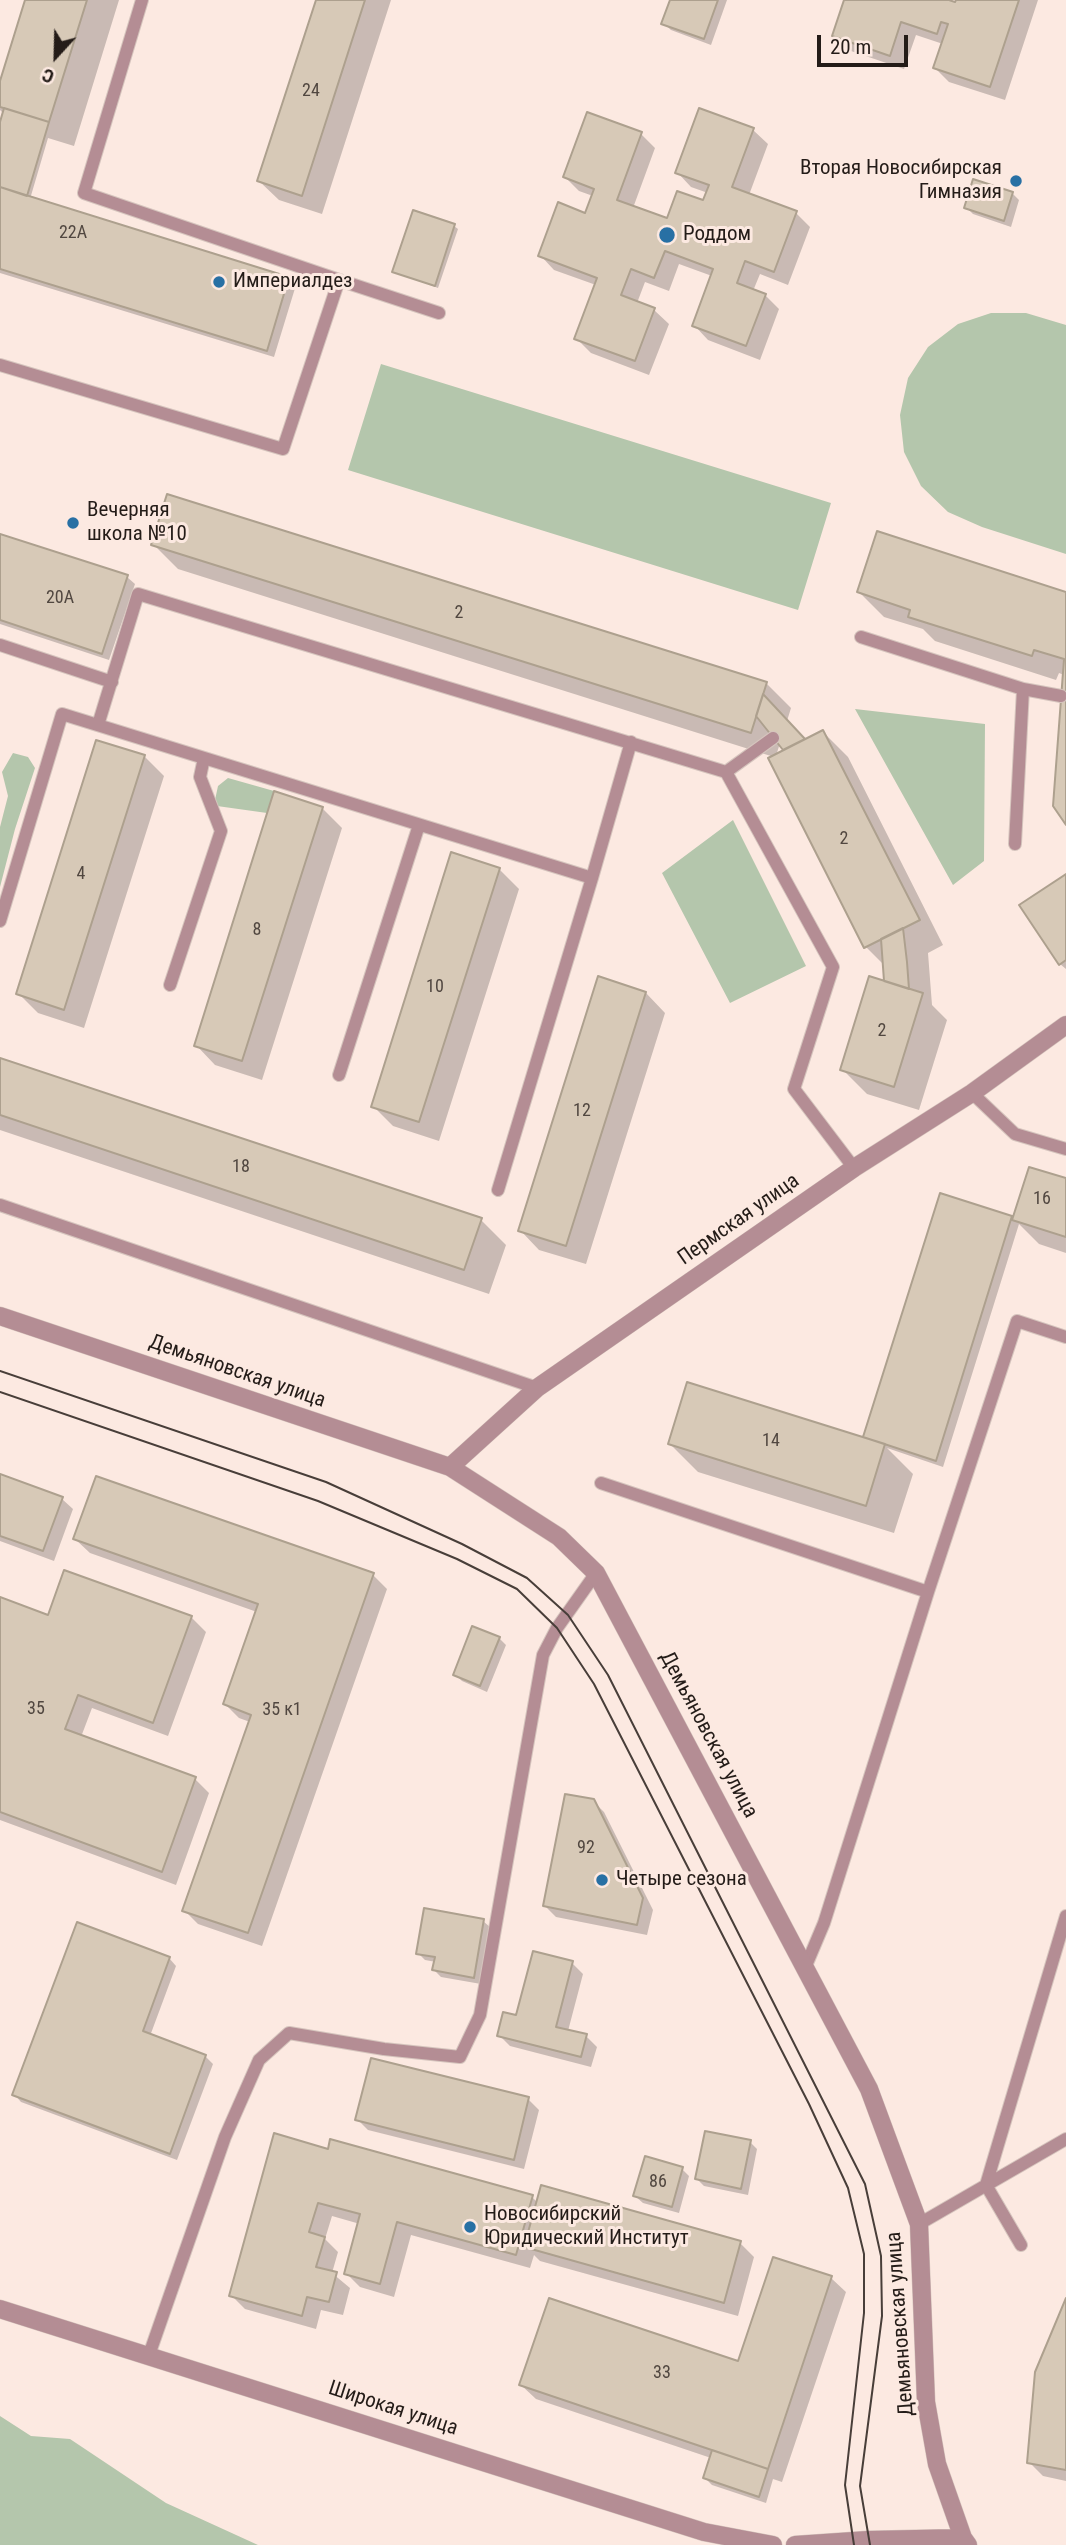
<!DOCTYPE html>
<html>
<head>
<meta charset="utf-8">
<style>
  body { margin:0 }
  #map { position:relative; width:1066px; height:2545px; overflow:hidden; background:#fce9e1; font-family:"Roboto Condensed",sans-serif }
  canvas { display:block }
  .north { position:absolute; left:21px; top:21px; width:70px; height:70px; -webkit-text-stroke:5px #fce9e1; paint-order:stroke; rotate:202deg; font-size:19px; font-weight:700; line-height:28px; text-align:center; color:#241c18 }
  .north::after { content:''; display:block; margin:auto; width:24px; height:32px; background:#241c18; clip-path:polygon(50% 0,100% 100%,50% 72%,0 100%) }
  .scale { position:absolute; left:817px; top:35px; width:91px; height:32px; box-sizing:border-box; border:4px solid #241c18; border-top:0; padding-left:9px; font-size:21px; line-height:24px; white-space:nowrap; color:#241c18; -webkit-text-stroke:5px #fce9e1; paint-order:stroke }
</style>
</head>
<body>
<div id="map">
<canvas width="1066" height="2545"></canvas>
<div class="north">С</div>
<div class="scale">20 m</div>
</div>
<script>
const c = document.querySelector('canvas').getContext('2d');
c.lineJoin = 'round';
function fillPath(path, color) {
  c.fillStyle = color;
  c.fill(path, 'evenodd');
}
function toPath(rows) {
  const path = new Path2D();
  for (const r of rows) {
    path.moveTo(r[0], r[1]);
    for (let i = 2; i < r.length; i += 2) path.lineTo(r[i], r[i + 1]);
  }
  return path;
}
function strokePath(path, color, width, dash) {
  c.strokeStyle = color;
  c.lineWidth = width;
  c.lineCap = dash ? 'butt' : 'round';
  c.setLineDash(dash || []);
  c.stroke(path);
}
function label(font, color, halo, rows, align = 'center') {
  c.font = font + ' "Roboto Condensed",sans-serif';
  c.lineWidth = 6;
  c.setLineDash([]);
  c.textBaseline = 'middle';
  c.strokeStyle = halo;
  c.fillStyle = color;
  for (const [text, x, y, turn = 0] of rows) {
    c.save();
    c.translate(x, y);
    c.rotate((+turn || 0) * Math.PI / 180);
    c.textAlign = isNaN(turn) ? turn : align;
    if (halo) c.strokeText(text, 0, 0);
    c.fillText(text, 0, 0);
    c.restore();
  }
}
const green = toPath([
  [991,313,1026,313,1066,325,1066,554,982,527,948,512,921,486,904,452,900,415,908,378,928,347,958,324],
  [381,364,831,503,798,610,348,470],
  [855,709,985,724,984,861,953,885],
  [13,753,28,757,35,768,15,829,0,887,0,827,8,796,2,772],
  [228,778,274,791,267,813,217,806,215,800,218,786],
  [733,820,806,966,730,1003,662,873],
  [0,2416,31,2436,70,2439,166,2503,258,2545,0,2545]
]);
const shadow = toPath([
  [26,0,119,0,74,146,48,138,30,199,288,278,296,285,274,357,0,273,0,128,4,114,0,110,0,87],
  [317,0,391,0,322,214,279,200,259,181],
  [672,0,727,0,711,45,671,30,663,23],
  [846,0,943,0,956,4,958,0,1038,0,1005,100,949,82,935,68,943,44,916,35,904,69,848,50,834,36],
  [753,130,768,144,749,195,796,213,810,227,788,285,760,274,753,291,765,295,779,309,760,360,708,340,694,325,712,276,679,264,669,291,645,282,637,303,654,310,669,324,649,375,591,353,577,339,596,285,554,270,540,255,586,215,593,196,579,191,565,177,641,134,655,148,633,208,668,221,704,203,708,193,691,187,677,172],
  [1012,193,1019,200,1011,227,973,214,966,207],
  [414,212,454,226,458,229,438,288,394,271],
  [0,535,127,577,135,584,109,660,0,624],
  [153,544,766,683,791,708,787,721,806,741,823,732,848,757,943,945,928,953,932,1005,947,1020,919,1110,867,1094,842,1069,886,984,885,966,866,947,774,757,178,569],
  [780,743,786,751,776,756],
  [859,592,1066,594,1066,822,1064,675,1059,673,1056,680,935,641,923,629,884,617],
  [144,756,164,776,84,1028,38,1013,18,993],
  [322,808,342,828,262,1080,215,1065,196,1045],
  [499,869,519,889,439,1141,393,1126,373,1106],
  [1066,876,1066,969,1060,964],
  [646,993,665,1013,586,1264,539,1250,520,1230],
  [0,1059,481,1220,506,1245,489,1294,0,1130],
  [1066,1180,1066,1253,1039,1244,1019,1224,943,1467,887,1448,913,1474,894,1533,698,1472,670,1444,869,1441,865,1436,1012,1217,1014,1220],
  [0,1476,62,1499,73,1509,54,1561,0,1541],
  [75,1539,373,1575,387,1589,262,1946,198,1924,184,1910,250,1722,239,1718,225,1704,257,1612,90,1553],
  [65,1572,192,1618,206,1632,168,1736,92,1708,81,1737,195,1779,209,1793,176,1885,0,1820,0,1599,49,1617],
  [499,1638,506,1645,487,1692,462,1681,455,1674],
  [593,1801,604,1812,653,1910,647,1935,556,1917,545,1906],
  [483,1921,491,1928,481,1984,441,1977,434,1970,436,1962,425,1960,418,1953],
  [169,1958,176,1966,150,2036,206,2057,213,2064,177,2160,21,2102,14,2094],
  [572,1963,583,1974,568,2031,586,2036,597,2047,591,2067,510,2046,499,2035],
  [528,2099,539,2110,524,2169,368,2130,357,2119],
  [750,2142,757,2149,748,2195,704,2186,697,2179],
  [329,2151,532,2197,538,2203,740,2243,754,2257,738,2316,540,2261,534,2255,530,2268,411,2235,394,2297,360,2287,346,2273,360,2224,332,2216,325,2239,338,2252,332,2273,350,2288,343,2315,321,2310,316,2329,245,2309,231,2295],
  [682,2169,689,2176,679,2213,643,2203,635,2196],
  [774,2259,831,2278,846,2292,782,2482,773,2479,766,2503,712,2485,705,2478,711,2458,536,2399,521,2385,739,2363],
  [1066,2303,1066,2481,1043,2476,1029,2462]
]);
const building = toPath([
  [25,0,87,0,49,122,0,107,0,81,25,0],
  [316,0,365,0,302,196,257,181,316,0],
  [670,0,718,0,704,39,661,24,670,0],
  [844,0,949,0,955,2,956,0,1019,0,990,87,933,68,948,24,941,22,937,34,901,22,890,56,832,36,844,0],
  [4,108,49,122,27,196,0,187,0,122,4,108],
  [699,108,754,128,732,187,797,211,774,272,745,261,737,283,766,294,746,346,692,326,713,269,665,251,654,278,631,269,621,295,655,308,635,361,574,339,597,278,538,256,558,202,585,213,594,189,563,177,587,112,642,132,617,200,667,218,677,191,703,200,709,185,675,173,699,108],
  [973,179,1013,192,1004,221,964,208,973,179],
  [0,187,289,277,267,351,0,269,0,187],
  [413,210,455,224,435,286,392,272,413,210],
  [167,494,767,682,751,733,151,545,167,494],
  [877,531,1066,592,1066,825,1053,806,1064,659,1034,650,1032,656,908,617,910,610,857,592,877,531],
  [0,534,128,575,102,654,0,620,0,534],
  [763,694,805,739,783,750,756,716,763,694],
  [823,730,920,920,864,948,768,758,823,730],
  [96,740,145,755,64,1010,16,994,96,740],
  [274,791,323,807,242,1061,194,1046,274,791],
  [451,852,500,868,419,1122,371,1107,451,852],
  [1066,874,1066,960,1059,965,1019,905,1066,874],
  [903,928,907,962,909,989,884,981,881,939,903,928],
  [598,976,646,992,566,1246,518,1231,598,976],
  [869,976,923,993,894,1087,840,1070,869,976],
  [0,1058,482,1218,464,1270,0,1115,0,1058],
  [1029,1167,1066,1178,1066,1237,1012,1220,1029,1167],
  [940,1193,1012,1216,936,1461,863,1437,940,1193],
  [687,1382,885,1444,866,1506,668,1444,687,1382],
  [0,1474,63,1497,43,1551,0,1536,0,1474],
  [96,1476,374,1573,248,1933,182,1911,251,1715,223,1704,258,1604,73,1539,96,1476],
  [64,1570,192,1616,153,1723,78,1695,65,1729,196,1777,162,1872,0,1812,0,1597,48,1615,64,1570],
  [472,1626,500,1637,480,1686,453,1675,472,1626],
  [565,1794,594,1799,643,1898,637,1925,543,1906,565,1794],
  [424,1908,484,1919,474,1978,432,1970,435,1957,416,1954,424,1908],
  [77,1922,170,1957,143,2031,206,2055,170,2154,12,2095,77,1922],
  [533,1951,573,1961,556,2027,587,2034,581,2057,497,2036,503,2012,516,2015,533,1951],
  [371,2058,529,2097,514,2160,355,2120,371,2058],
  [705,2131,751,2140,741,2189,695,2179,705,2131],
  [274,2133,328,2149,330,2139,533,2195,516,2255,397,2222,380,2284,344,2274,360,2214,318,2203,309,2232,325,2237,316,2267,337,2272,329,2302,307,2297,302,2316,229,2296,274,2133],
  [645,2156,683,2167,672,2207,633,2196,645,2156],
  [541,2185,741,2241,724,2303,524,2247,541,2185],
  [773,2257,832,2276,768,2469,519,2385,549,2298,738,2361,773,2257],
  [1066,2298,1066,2470,1027,2463,1035,2372,1066,2298],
  [712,2450,768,2469,759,2497,703,2478,712,2450]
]);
const service = toPath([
  [142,0,84,193,339,280],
  [0,365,283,449,339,280,439,313],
  [861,637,1023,689,1015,844],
  [0,645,112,682],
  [1023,689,1061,696],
  [98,725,138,594,726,772,833,967,794,1089,854,1168],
  [726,772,773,738],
  [0,921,62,714,592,878,631,742],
  [170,985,221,831,200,777,204,758],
  [339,1075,419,825],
  [972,1093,1015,1134,1066,1149],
  [498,1190,592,878],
  [0,1205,537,1388],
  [601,1483,928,1592],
  [805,1968,824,1923,928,1592,1017,1321,1066,1337],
  [919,2224,1066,2139],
  [1021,2245,986,2185,1066,1916],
  [149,2355,225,2137,259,2060,289,2033,384,2049,460,2057,480,2015,543,1655,557,1628,596,1573]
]);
const tertiary = toPath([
  [0,1316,450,1467,559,1537,596,1573,869,2089,919,2224,926,2402,937,2464,963,2538,968,2545],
  [450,1467,537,1388,854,1168,972,1093,1066,1025],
  [0,2309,704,2532,773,2545],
  [795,2545,868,2540,963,2538]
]);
const tram = toPath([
  [0,1371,326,1482,462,1544,527,1578,568,1615,608,1675,865,2184,881,2256,882,2316,860,2486,870,2545],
  [0,1392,318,1501,457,1559,517,1589,557,1628,594,1684,809,2104,848,2188,864,2254,864,2313,845,2485,854,2545]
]);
const markers = [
  [1016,181,7,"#2870a4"],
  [667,235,9,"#2870a4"],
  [219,282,7,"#2870a4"],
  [73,523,7,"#2870a4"],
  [602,1880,7,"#2870a4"],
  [470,2227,7,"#2870a4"]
];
const numberNames = [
  ["24",311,91],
  ["22А",73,233],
  ["20А",60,598],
  ["2",459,613],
  ["2",844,839],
  ["4",81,874],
  ["8",257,930],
  ["10",435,987],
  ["2",882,1031],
  ["12",582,1111],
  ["18",241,1167],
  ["16",1042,1199],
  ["14",771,1441],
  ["35",36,1709],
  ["35 к1",282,1710],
  ["92",586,1848],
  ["86",658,2182],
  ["33",662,2373]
];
const poiNames = [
  ["Вторая Новосибирская",1002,169,"right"],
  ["Гимназия",1002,193,"right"],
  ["Роддом",683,235],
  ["Империалдез",233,282],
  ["Вечерняя",87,511],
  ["школа №10",87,535],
  ["Четыре сезона",616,1880],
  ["Новосибирский",484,2215],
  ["Юридический Институт",484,2239]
];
const streetNames = [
  ["Пермская улица",739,1220,-35],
  ["Демьяновская улица",237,1372,19],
  ["Демьяновская улица",708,1735,62],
  ["Демьяновская улица",901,2324,-94],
  ["Широкая улица",393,2409,18]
];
fillPath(green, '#b4c6ac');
fillPath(shadow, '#0003');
fillPath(building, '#d7c9b7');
strokePath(building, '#ada08e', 2);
strokePath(service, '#d5c4bd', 14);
strokePath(tertiary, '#d5c4bd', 19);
strokePath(service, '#b48d94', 12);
strokePath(tertiary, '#b48d94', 18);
strokePath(tram, '#483e39', 2);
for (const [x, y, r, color] of markers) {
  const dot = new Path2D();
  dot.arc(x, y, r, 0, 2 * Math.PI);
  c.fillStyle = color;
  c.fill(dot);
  strokePath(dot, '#fce9e1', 2.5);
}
label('18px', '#514740', null, numberNames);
label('21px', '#241c18', '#fce9e1', poiNames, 'left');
label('21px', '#241c18', '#fce9e1', streetNames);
</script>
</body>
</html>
